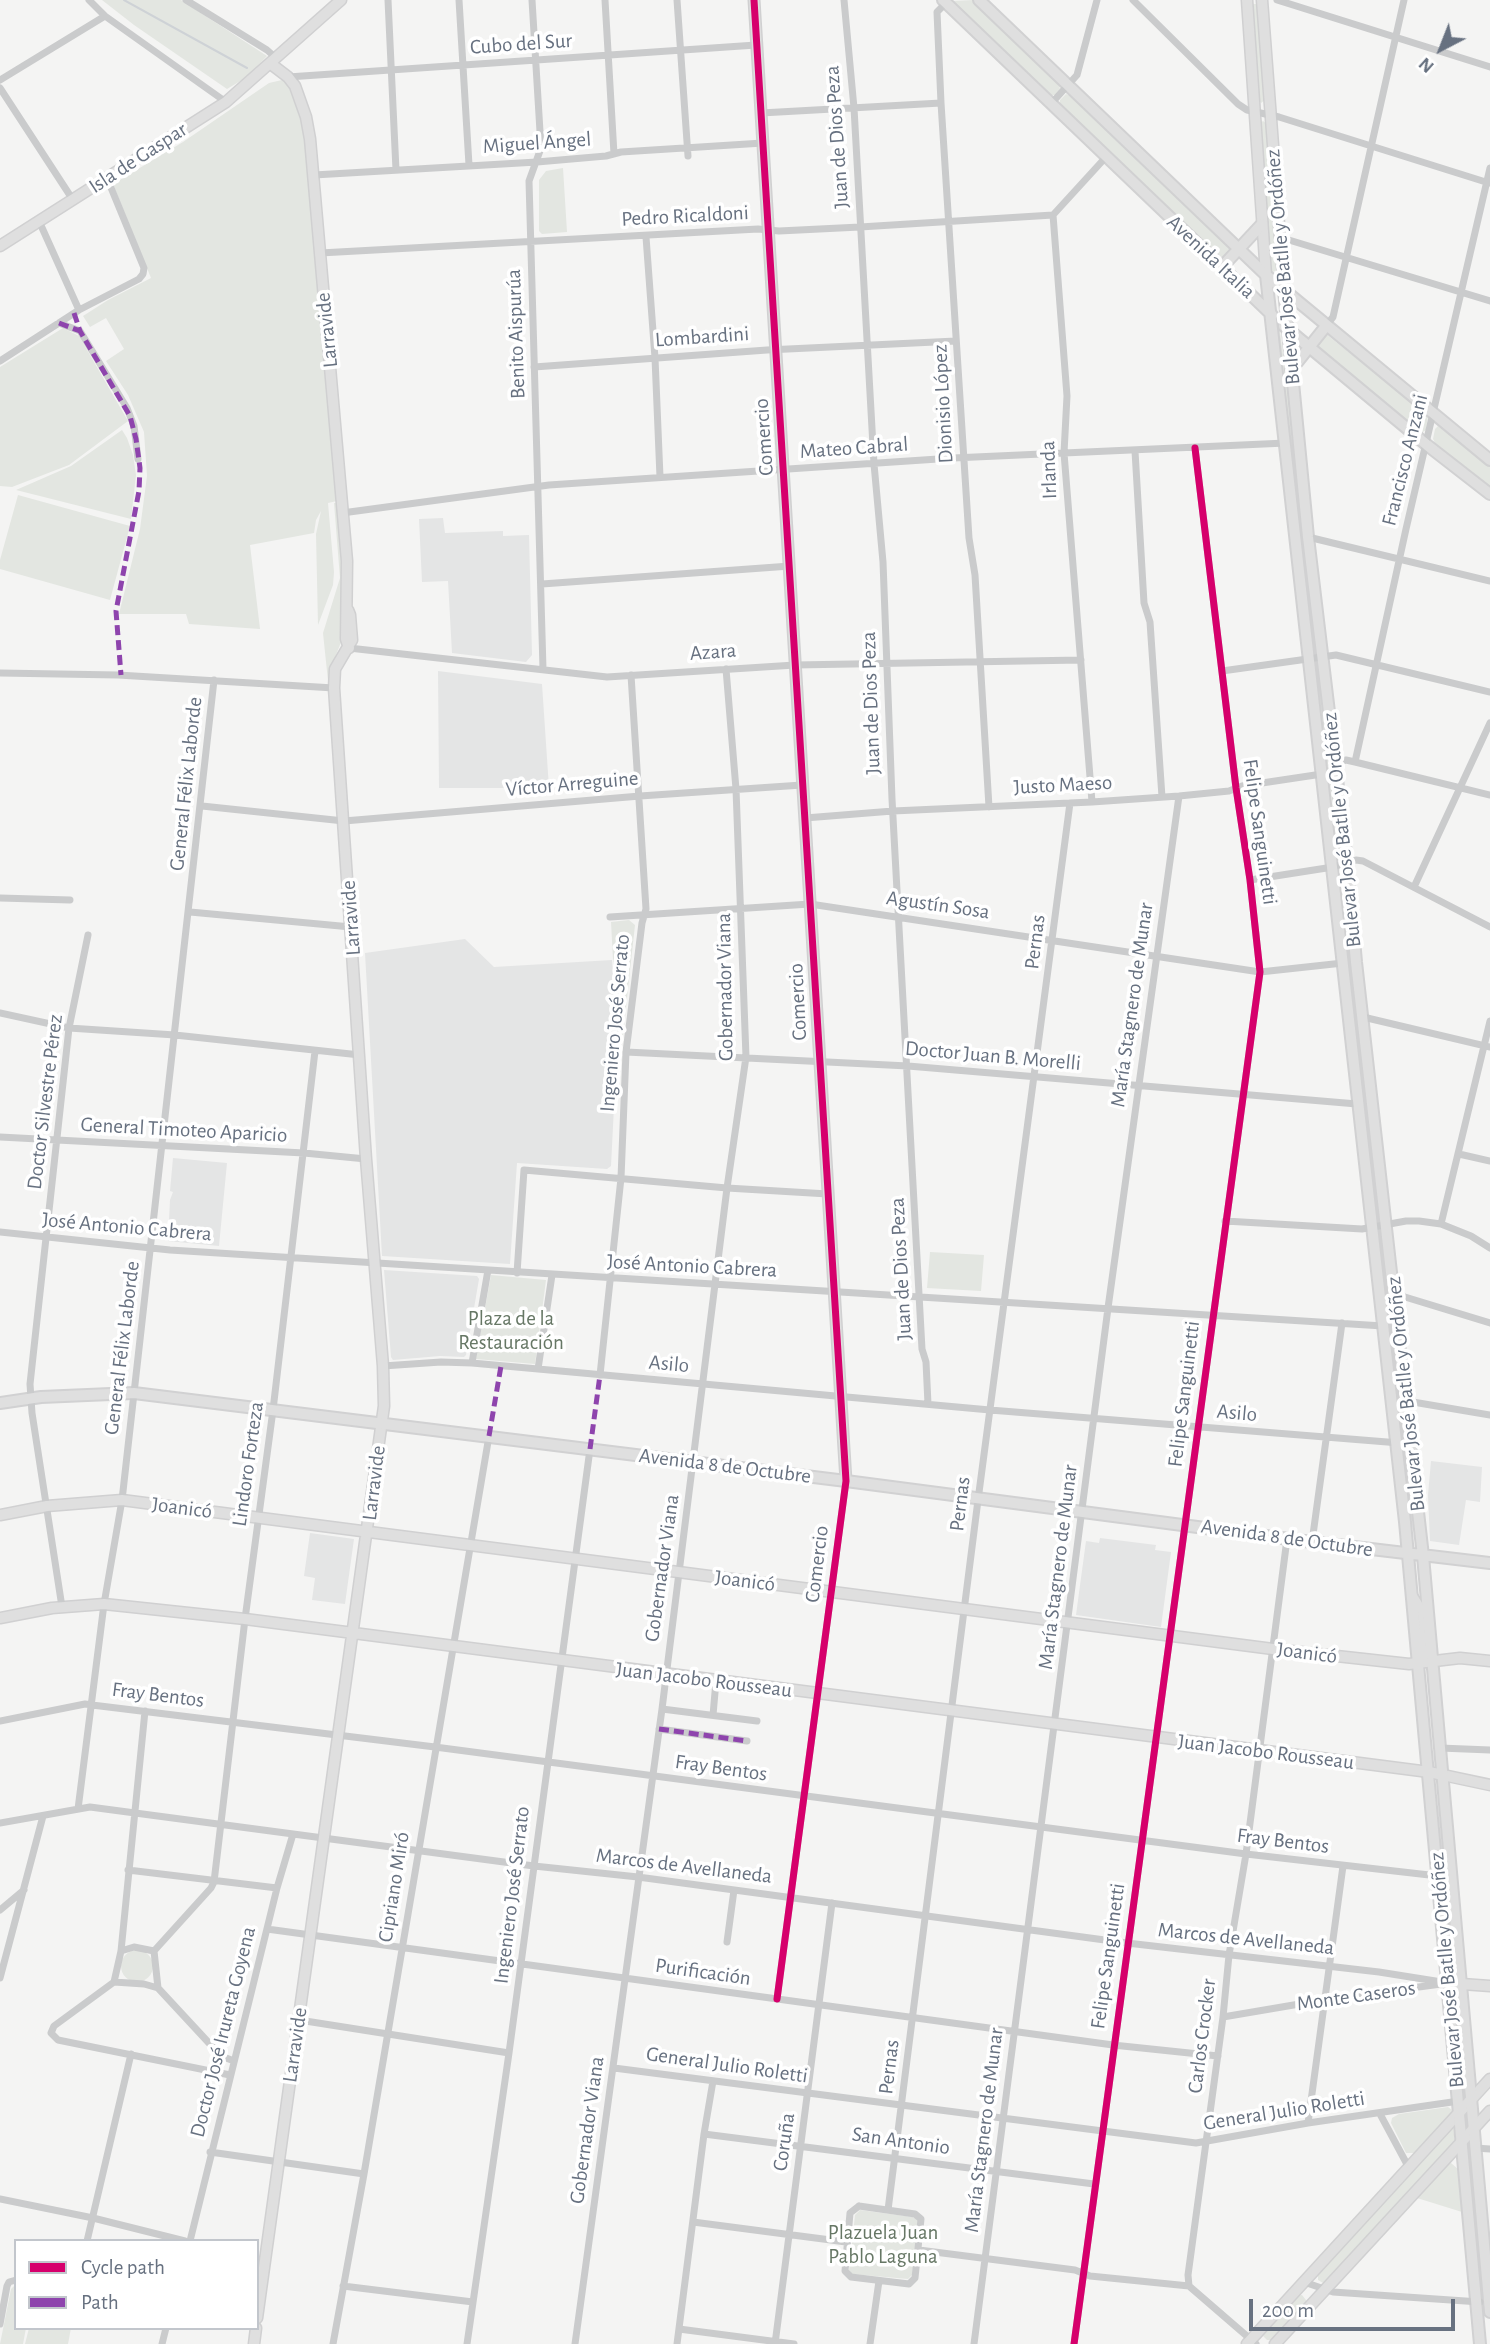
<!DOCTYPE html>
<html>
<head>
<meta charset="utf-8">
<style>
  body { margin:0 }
  #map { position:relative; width:1490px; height:2344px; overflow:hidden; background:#f4f4f3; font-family:"Alegreya Sans",sans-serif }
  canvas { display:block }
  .legend { position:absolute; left:14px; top:2239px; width:245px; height:91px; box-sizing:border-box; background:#fff; border:2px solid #c2c6cc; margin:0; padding:9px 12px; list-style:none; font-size:21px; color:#677180 }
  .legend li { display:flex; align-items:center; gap:14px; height:35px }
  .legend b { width:35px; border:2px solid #c2c6cc }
  .north { position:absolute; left:1406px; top:14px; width:70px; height:70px; -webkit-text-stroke:5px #fff; paint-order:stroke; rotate:222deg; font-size:19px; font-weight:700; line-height:28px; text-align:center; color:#677180 }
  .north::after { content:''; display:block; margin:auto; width:24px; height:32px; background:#677180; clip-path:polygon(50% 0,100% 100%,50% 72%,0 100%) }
  .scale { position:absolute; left:1249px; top:2299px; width:206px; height:32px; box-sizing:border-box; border:4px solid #677180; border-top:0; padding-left:9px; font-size:21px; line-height:24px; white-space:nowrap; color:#677180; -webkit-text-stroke:5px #fff; paint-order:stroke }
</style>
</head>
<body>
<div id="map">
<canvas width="1490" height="2344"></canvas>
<ul class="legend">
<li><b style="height:9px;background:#d6006c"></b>Cycle path</li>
<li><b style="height:9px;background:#8e44ad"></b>Path</li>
</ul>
<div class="north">N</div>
<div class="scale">200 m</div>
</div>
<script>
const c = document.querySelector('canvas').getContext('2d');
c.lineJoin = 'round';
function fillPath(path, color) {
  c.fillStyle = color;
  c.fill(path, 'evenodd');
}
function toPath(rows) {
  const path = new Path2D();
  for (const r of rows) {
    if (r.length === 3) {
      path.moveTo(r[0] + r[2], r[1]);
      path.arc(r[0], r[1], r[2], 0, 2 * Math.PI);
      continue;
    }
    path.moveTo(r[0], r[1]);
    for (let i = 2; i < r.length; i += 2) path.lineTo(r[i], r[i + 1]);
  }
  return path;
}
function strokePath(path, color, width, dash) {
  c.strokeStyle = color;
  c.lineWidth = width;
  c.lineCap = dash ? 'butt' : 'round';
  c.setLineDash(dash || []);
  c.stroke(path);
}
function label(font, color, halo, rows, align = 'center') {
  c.font = font + ' "Alegreya Sans",sans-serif';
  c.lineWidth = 7;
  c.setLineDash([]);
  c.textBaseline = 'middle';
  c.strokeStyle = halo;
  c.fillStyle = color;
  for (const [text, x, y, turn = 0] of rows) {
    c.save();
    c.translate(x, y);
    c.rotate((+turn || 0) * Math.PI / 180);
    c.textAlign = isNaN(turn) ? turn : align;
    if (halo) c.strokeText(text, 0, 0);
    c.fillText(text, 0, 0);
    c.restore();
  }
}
const built = toPath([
  [443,518,445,533,503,531,503,536,529,535,532,655,526,662,452,653,448,581,422,582,419,519],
  [438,671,542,684,549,788,439,788],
  [465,939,494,967,612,960,617,1047,611,1166,607,1169,517,1163,510,1264,382,1256,365,953],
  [173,1158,227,1163,219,1246,168,1241,170,1200,173,1192,170,1191],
  [384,1270,477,1276,479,1279,466,1355,464,1357,440,1356,393,1360,391,1357],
  [1431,1461,1482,1467,1480,1502,1466,1500,1459,1545,1430,1541,1428,1495],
  [310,1533,354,1539,345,1604,312,1600,315,1578,304,1576],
  [1100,1538,1156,1545,1155,1550,1171,1552,1161,1627,1076,1615,1086,1541,1099,1543]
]);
const green = toPath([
  [102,0,181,0,267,56,247,77,227,89,134,25],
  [973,0,1059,83,1060,89,1055,95,1049,95,953,1],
  [1253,4,1258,4,1265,100,1261,103,1258,99],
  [282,80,289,84,298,103,305,134,337,501,328,503,334,572,333,585,318,625,316,534,321,511,316,520,314,533,250,545,260,629,189,624,186,614,119,614,140,529,147,476,144,432,128,395,106,361,124,349,106,318,90,327,83,316,108,300,151,278,113,184,183,142,269,83],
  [1066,94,1073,97,1230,249,1222,259,1060,105,1060,100],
  [1263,121,1267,124,1276,257,1277,270,1273,272,1271,270,1260,123],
  [563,168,567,232,542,234,539,231,539,180,546,171],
  [63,328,79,336,128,421,69,465,12,487,0,486,0,367],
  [1280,331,1290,408,1315,640,1313,639,1278,333],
  [1326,334,1428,416,1426,430,1423,432,1417,429,1317,347],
  [1438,426,1490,466,1490,487,1435,443,1433,439,1435,429],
  [122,430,127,438,133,455,136,475,131,519,16,490,71,466],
  [18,495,130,526,110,600,0,569,0,560],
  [334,503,337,503,343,567,342,640,331,667,328,681,323,633,340,578],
  [1317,664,1323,696,1341,859,1339,861,1315,665],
  [1340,871,1381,1218,1379,1220,1348,957],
  [629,920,635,925,623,1035,617,1034,611,922],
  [930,1252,984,1255,981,1291,927,1288],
  [491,1275,546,1280,535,1364,476,1359],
  [137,1966,16],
  [1448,2107,1452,2110,1451,2115,1415,2153,1406,2153,1391,2123,1392,2118,1399,2114],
  [1453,2126,1455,2141,1328,2281,1323,2283,1318,2280,1318,2272],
  [1451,2163,1458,2169,1462,2212,1417,2198,1447,2164],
  [860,2210,913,2217,918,2220,912,2275,908,2279,852,2274,849,2270,855,2215],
  [16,2284,16,2328,26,2328,23,2344,0,2344,11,2289],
  [1302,2295,1306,2300,1306,2304,1273,2340,1267,2340,1263,2336,1265,2330,1297,2296],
  [29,2328,71,2328,68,2344,25,2344]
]);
const stream = toPath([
  [124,0,247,68]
]);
const street = toPath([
  [89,0,105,16,226,102],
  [186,0,267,50,276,58],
  [388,0,396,170],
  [459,0,469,165],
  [532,0,541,148,529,181,543,669],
  [605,0,614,154],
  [677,0,688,156],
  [844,0,854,108,874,464,883,562,892,799,922,1349,926,1362,928,1404],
  [1133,0,1238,104,1247,110,1279,117,1489,183],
  [1277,0,1490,67],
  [947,2,937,12,941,103,969,538,975,575,989,807],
  [288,77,756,45],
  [0,80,105,16],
  [0,88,73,200],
  [1050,105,1077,75,1097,0],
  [761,113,941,103],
  [314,175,537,162,606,156,621,152,763,143],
  [39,221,79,310],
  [646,237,655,358,660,477],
  [1279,237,1490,301],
  [320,253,758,229,779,231,860,227,1053,215],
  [59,323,80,331,127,408,134,426,138,459],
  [1326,326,1333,317,1404,0],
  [0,361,79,310,139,279,143,274,144,268,107,178],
  [534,367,767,350,956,341],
  [1135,451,1144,603,1150,622,1162,797],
  [342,513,549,485,953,458,1286,443],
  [1308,537,1490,581],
  [542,584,790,566],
  [349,648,607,677,795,665,1081,660],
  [1222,671,1336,655,1490,692],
  [0,673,118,675,334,688],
  [1355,762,1406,529,1490,168],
  [1335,763,1346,760,1355,762,1490,795],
  [1092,802,1064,453,1067,396,1053,215,1106,157],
  [202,806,344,821,640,796,802,785],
  [805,818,893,811,1092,802,1179,796,1229,791,1242,786,1322,774],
  [1250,880,1333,867,1356,860,1363,861,1490,927],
  [1414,887,1490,723],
  [0,898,70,900],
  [190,912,351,927],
  [610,917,810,904,1260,972,1343,963],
  [0,1013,69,1028,175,1035,360,1055],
  [1363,1017,1490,1047],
  [626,1052,908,1066,1357,1104],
  [0,1137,304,1153,366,1159],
  [1459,1154,1490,1161],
  [1225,1221,1362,1229,1406,1221,1419,1221,1441,1224,1471,1236,1490,1248],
  [1441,1224,1490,1021],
  [0,1232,170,1250,1383,1326],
  [517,1273,524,1170,727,1188,828,1194],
  [1395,1296,1405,1297,1490,1323],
  [472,1363,488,1270],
  [383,1366,441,1362,472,1363,990,1410,1412,1444],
  [538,1369,552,1275],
  [600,1375,621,1178,626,1052,642,923,646,909,631,675],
  [1407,1401,1490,1415],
  [1312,1542,1342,1323],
  [62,1607,32,1413,30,1384,69,1028,88,935],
  [662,1709,757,1721],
  [145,1711,121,1951,114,1982,54,2026,51,2033,58,2040,230,2075],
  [713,1715,716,1681],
  [0,1721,85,1704,92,1705,435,1747,1246,1854,1438,1876],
  [659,1729,747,1741],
  [1440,1748,1490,1750],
  [78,1809,104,1604,122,1500,214,680],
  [0,1823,90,1807,534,1866,638,1877,1127,1943,1379,1972,1448,1983],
  [128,1870,277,1888],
  [0,1910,24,1890],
  [267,1929,1113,2045,1218,2056],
  [727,1942,734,1890],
  [121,1951,134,1947,154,1951],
  [0,1978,43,1816],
  [114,1982,144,1984,158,1988],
  [777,1999,846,1481],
  [1223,2017,1323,2000,1441,1984],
  [299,2020,509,2053],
  [234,2061,221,2056,158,1988,154,1951,211,1888,214,1882,245,1619,273,1410,315,1051],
  [614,2068,1196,2143,1308,2123,1459,2101],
  [1380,2114,1409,2168],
  [1308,2123,1343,1866],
  [704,2134,1094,2184],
  [1475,2148,1490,2149],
  [210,2152,364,2174],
  [0,2199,93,2218,185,2241],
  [859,2206,915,2214,921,2219,915,2278,909,2284,851,2277,845,2271,850,2213,859,2206],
  [888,2210,978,1500,1070,803],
  [693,2222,846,2242],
  [87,2241,131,2054],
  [190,2241,277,1888,293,1834],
  [919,2250,1075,2270,1090,2276,1189,2286,1256,2344],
  [1304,2282,1333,2292,1480,2302],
  [343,2286,473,2302],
  [1189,2286,1188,2275,1223,2017,1229,1955,1246,1854,1287,1539],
  [0,2324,7,2286,9,2282,16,2280],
  [679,2329,794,2344],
  [162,2344,166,2328],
  [333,2344,364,2174,489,1436],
  [467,2344,509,2053,590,1449],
  [575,2344,662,1709,727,1188,746,1057,736,789,726,669],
  [677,2344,704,2134,713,2081],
  [775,2344,832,1903],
  [870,2344,879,2281],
  [974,2344,1108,1308,1179,796],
  [1074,2344,1260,972,1250,880,1236,788,1195,448]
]);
const secondary = toPath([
  [754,0,846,1481],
  [1247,0,1266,275],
  [1262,0,1284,290],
  [271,64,288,77,295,86,306,117,310,139,347,561,346,639,349,648],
  [0,246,226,102,341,0],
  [0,1515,47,1506,122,1500,1273,1649,1409,1664,1460,1658,1490,1661],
  [1412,1596,1420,1609,1424,1653,1433,1660],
  [0,1618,52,1608,104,1604,245,1619,1429,1772,1490,1785],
  [1448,1983,1490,1986],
  [257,2318,384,1406,383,1366,366,1159,334,688,335,669,352,640,350,615,348,610],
  [254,2344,256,2328],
  [1247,2344,1490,2079],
  [1275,2344,1490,2111]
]);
const primary = toPath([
  [943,0,1272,315],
  [979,0,1266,275,1490,460],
  [1221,268,1262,224],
  [1266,275,1405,1522,1480,2344],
  [1284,290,1308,537,1347,862,1356,962,1423,1556,1490,2312],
  [1284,326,1427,445,1490,494],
  [1291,370,1326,326],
  [0,1403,41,1397,134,1393,846,1481,1312,1542,1490,1563]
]);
const quiet = toPath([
  [74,313,80,331,130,416,136,439,140,468,139,491,116,611,121,675],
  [59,323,80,331],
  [489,1436,501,1366],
  [590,1449,600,1375],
  [659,1729,747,1741]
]);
const cycleway = toPath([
  [754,0,846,1481,777,1999],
  [1074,2344,1260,972,1250,880,1236,788,1195,448]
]);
const streetNames = [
  ["Cubo del Sur",521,44,-4],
  ["Juan de Dios Peza",837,137,-94],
  ["Miguel Ángel",537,143,-4],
  ["Isla de Gaspar",138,158,-33],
  ["Pedro Ricaldoni",685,216,-3],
  ["Avenida Italia",1211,257,43],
  ["Bulevar José Batlle y Ordóñez",1283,267,-95],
  ["Larravide",327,330,-96],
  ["Benito Aispurúa",516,334,-92],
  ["Lombardini",702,337,-4],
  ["Dionisio López",943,404,-93],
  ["Comercio",764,437,-94],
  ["Mateo Cabral",854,448,-4],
  ["Francisco Anzani",1405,460,-76],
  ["Irlanda",1049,470,-92],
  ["Azara",713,652,-4],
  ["Juan de Dios Peza",871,703,-92],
  ["General Félix Laborde",186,784,-84],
  ["Víctor Arreguine",572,784,-5],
  ["Justo Maeso",1063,785,-3],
  ["Bulevar José Batlle y Ordóñez",1342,830,-96],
  ["Felipe Sanguinetti",1260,832,82],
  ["Agustín Sosa",938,905,8],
  ["Larravide",351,918,-94],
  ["Pernas",1035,942,-83],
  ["Gobernador Viana",725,987,-91],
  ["Comercio",798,1002,-93],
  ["María Stagnero de Munar",1132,1005,-82],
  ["Ingeniero José Serrato",615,1023,-85],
  ["Doctor Juan B. Morelli",993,1056,5],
  ["Doctor Silvestre Pérez",45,1102,-83],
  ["General Timoteo Aparicio",184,1130,3],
  ["José Antonio Cabrera",127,1227,5],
  ["José Antonio Cabrera",692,1266,3],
  ["Juan de Dios Peza",901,1269,-93],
  ["General Félix Laborde",122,1348,-83],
  ["Asilo",669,1364,5],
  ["Felipe Sanguinetti",1184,1394,-83],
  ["Bulevar José Batlle y Ordóñez",1406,1394,-96],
  ["Asilo",1237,1413,5],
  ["Lindoro Forteza",248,1464,-82],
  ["Avenida 8 de Octubre",725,1466,7],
  ["Larravide",374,1483,-83],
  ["Pernas",960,1504,-83],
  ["Joanicó",182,1508,7],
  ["Avenida 8 de Octubre",1287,1538,8],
  ["Comercio",817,1564,-83],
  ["María Stagnero de Munar",1058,1567,-83],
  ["Gobernador Viana",662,1568,-82],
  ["Joanicó",745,1581,7],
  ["Joanicó",1307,1653,7],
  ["Juan Jacobo Rousseau",704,1680,7],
  ["Fray Bentos",158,1695,7],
  ["Juan Jacobo Rousseau",1266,1752,7],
  ["Fray Bentos",721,1768,8],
  ["Fray Bentos",1283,1841,7],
  ["Marcos de Avellaneda",684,1866,7],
  ["Cipriano Miró",394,1887,-81],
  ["Ingeniero José Serrato",512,1895,-83],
  ["Marcos de Avellaneda",1246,1939,6],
  ["Felipe Sanguinetti",1108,1956,-82],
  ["Bulevar José Batlle y Ordóñez",1447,1970,-95],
  ["Purificación",703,1972,8],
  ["Monte Caseros",1356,1996,-8],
  ["Doctor José Irureta Goyena",223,2032,-76],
  ["Carlos Crocker",1202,2036,-83],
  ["Larravide",295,2045,-82],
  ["General Julio Roletti",727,2065,8],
  ["Pernas",889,2067,-83],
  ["General Julio Roletti",1284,2111,-9],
  ["Gobernador Viana",587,2130,-82],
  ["María Stagnero de Munar",984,2130,-83],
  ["San Antonio",901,2141,8],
  ["Coruña",784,2142,-82]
];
const parkNames = [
  ["Plaza de la",511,1319],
  ["Restauración",511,1343],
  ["Plazuela Juan",883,2233],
  ["Pablo Laguna",883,2257]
];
fillPath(built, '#e4e5e5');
fillPath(green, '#e3e6e1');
strokePath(stream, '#ced2d6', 2);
strokePath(secondary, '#d0d0d1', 13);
strokePath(primary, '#d1d1d2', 14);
strokePath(street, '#cacbcc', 7);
strokePath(secondary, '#dfdfdf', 10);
strokePath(primary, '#dfdfdf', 10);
strokePath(quiet, '#8e44ad', 5, [10, 5]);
strokePath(cycleway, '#d6006c', 7);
label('21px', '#677180', '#fff', streetNames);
label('21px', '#667765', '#fff', parkNames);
</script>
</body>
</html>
